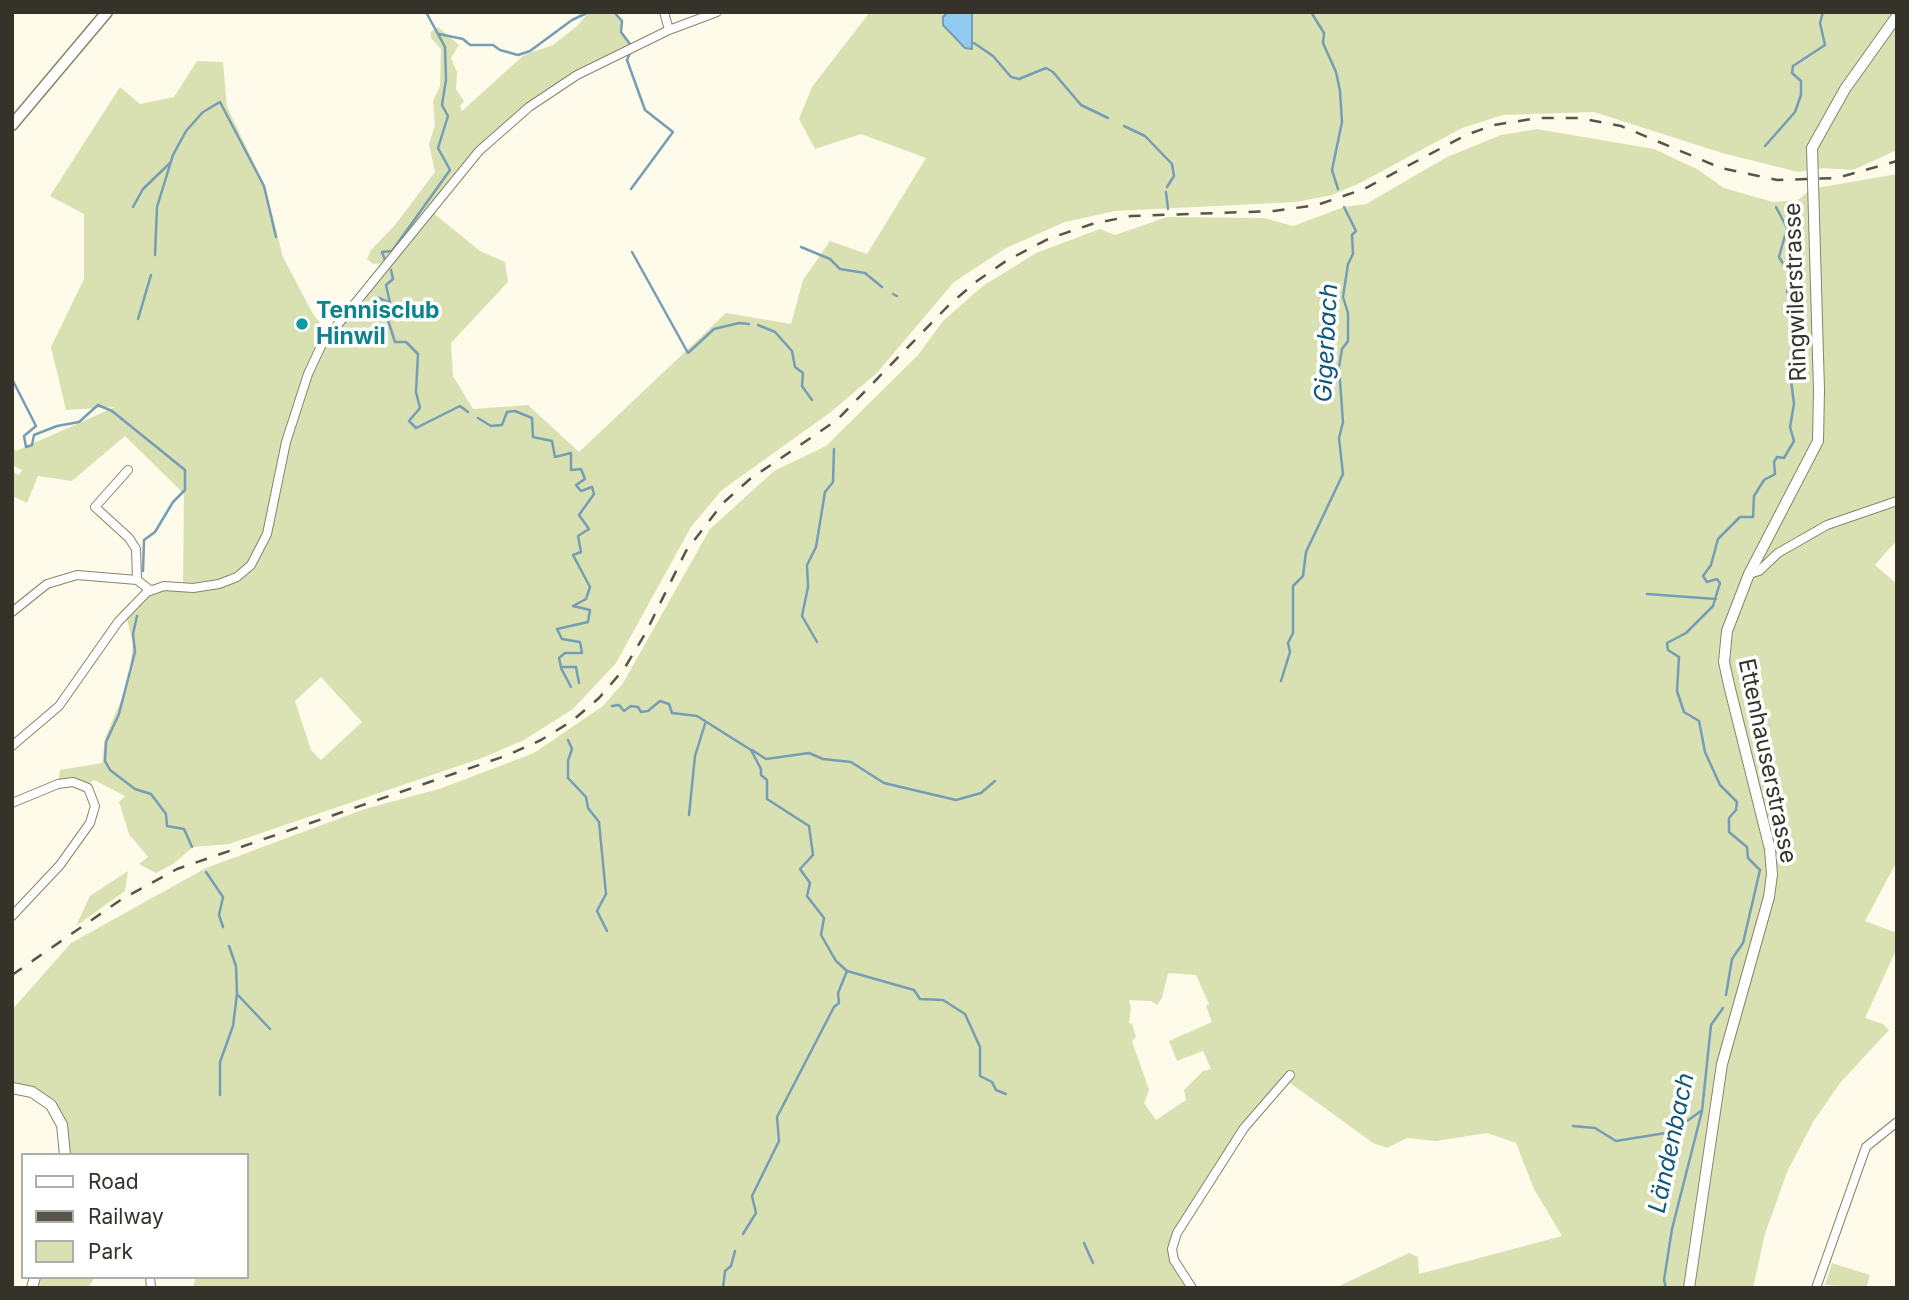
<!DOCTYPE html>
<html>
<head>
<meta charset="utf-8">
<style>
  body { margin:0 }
  #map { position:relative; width:1909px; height:1300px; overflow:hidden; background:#fefbea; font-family:Inter,sans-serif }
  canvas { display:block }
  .frame { position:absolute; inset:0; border:14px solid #353329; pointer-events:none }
  .legend { position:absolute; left:21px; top:1153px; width:228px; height:126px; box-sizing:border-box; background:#fff; border:2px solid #aeada9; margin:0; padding:9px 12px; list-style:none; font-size:21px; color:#353329 }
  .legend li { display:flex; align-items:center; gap:14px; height:35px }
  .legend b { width:35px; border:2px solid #aeada9 }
</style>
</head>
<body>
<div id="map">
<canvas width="1909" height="1300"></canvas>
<div class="frame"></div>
<ul class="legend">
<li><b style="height:9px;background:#fff"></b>Road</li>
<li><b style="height:9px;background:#57554a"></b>Railway</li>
<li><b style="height:19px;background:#d9e1b2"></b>Park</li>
</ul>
</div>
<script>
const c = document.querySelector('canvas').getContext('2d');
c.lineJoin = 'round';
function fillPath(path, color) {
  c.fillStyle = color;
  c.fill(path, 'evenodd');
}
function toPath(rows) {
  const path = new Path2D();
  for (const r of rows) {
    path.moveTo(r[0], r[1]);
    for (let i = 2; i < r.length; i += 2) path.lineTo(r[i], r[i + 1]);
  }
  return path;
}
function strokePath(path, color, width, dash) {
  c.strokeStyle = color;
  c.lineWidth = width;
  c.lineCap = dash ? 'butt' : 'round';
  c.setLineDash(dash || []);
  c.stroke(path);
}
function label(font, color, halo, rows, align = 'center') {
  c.font = font + ' Inter,sans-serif';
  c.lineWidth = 7;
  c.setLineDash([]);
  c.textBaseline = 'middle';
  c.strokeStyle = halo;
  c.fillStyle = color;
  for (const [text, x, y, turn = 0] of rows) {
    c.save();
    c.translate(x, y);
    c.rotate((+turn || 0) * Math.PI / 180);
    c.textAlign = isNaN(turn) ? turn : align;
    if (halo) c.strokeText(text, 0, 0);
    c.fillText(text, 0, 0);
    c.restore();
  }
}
const green = toPath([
  [589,12,617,14,622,21,621,32,628,39,630,49,577,75,497,134,385,263,373,264,367,259,371,250,395,225,435,172,429,144,435,125,433,101,440,86,441,49,431,38,431,32,438,27,459,45,451,58,457,72,456,89,464,101,460,106,462,111,524,55,553,45,577,26],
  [870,12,1897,12,1897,150,1853,170,1823,168,1798,172,1722,153,1594,112,1503,115,1462,128,1360,183,1332,195,1296,202,1115,211,1065,222,1006,248,954,282,877,373,831,412,722,490,691,527,616,663,573,709,524,740,482,758,229,844,193,847,173,864,156,873,139,864,148,857,129,834,119,802,125,796,94,780,86,786,58,784,60,770,102,763,105,738,128,684,133,643,124,608,153,586,183,584,184,494,125,436,72,481,38,476,27,503,12,496,12,472,19,475,22,470,12,465,12,447,16,451,115,407,66,410,51,347,84,279,84,214,50,196,120,87,140,104,174,97,197,61,223,62,227,107,265,186,283,257,313,314,328,333,432,212,480,251,505,262,508,282,451,343,453,376,473,409,528,405,579,452,726,313,791,324,803,280,830,241,867,254,926,158,861,134,815,149,799,119,812,87],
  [321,677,362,722,321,760,311,750,295,701],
  [1537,129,1654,149,1697,169,1724,188,1773,202,1798,200,1811,189,1897,174,1897,540,1875,565,1897,584,1897,861,1865,921,1894,932,1897,928,1897,948,1865,1018,1883,1024,1889,1030,1840,1083,1813,1122,1787,1172,1765,1234,1753,1288,1335,1288,1409,1253,1418,1257,1419,1274,1562,1236,1534,1189,1516,1143,1487,1133,1436,1141,1407,1138,1387,1148,1373,1143,1286,1080,1230,1149,1172,1249,1192,1288,193,1288,196,1277,247,1277,247,1155,65,1155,65,1145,51,1105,12,1088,12,1010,71,943,206,868,365,809,442,788,534,753,603,706,623,683,710,529,774,471,826,446,918,355,943,321,984,285,1009,270,1036,253,1100,229,1115,235,1167,217,1264,218,1293,226,1344,207,1366,204,1447,157,1501,135],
  [1168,973,1196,975,1209,1004,1206,1006,1212,1022,1169,1041,1177,1061,1203,1051,1211,1069,1203,1071,1184,1090,1186,1100,1156,1120,1144,1103,1149,1090,1132,1041,1136,1037,1132,1024,1129,1023,1131,1008,1129,1000,1151,1001,1157,1005,1162,998],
  [128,871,125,891,76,926,90,896],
  [1832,1263,1870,1275,1866,1288,1825,1285],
  [35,1277,95,1277,88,1288,32,1288]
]);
const water = toPath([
  [948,12,972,12,972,49,965,48,943,25,943,17,948,12]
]);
const stream = toPath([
  [614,12,622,21,621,32,630,44],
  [1311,12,1324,33,1323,43,1336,72,1340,91,1342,122,1332,170,1338,189],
  [439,34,463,39,470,45,493,45,500,50,518,55,530,51,572,20,589,12],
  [974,43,993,56,1011,77,1019,79,1046,68,1053,72,1081,105,1108,118],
  [630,53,627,60,645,110,673,132,631,189],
  [1124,126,1145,136,1172,164,1174,176,1167,187],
  [1765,146,1795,112,1801,95,1801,81,1792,73,1793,66,1825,45,1820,23,1823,12],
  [1166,192,1168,209],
  [133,207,143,189,171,162],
  [801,247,830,259,840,269,865,273,882,287],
  [632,252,688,353,714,329,739,323,749,324],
  [155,255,157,207,173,155,186,131,203,112,220,102,264,186,276,237],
  [385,260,382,252,392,251,450,170,438,148,448,116,442,105,446,80,445,47,426,12],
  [391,270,393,279,386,285,390,303,379,298,372,301,378,314,386,314,395,342,406,342,418,354,416,392,420,408,409,421,416,428,460,406,468,412],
  [893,294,897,296],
  [138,319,151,275],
  [758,325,775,332,792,351,795,367,803,373,802,386,812,400],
  [12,379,36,426,24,436,26,447,32,445,34,435,57,426,79,422,98,405,112,411,185,470,185,490,173,502,155,532,144,540,143,571],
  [478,418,491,426,502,425,507,412,515,411,532,418,533,437,552,441,555,457,571,453,571,470,581,469,585,479,576,485,581,491,592,487,594,494,579,515,589,529,578,536,581,552,573,555,590,587,586,599,573,606,590,610,588,622,557,629,562,639,580,642,582,653,565,653,559,658,561,667,576,667,579,683],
  [1647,594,1716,599],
  [137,616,133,634,135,652,119,714,106,742,105,761,110,770,135,789,151,794,166,814,167,826,184,829,192,847],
  [817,642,802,616,808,587,807,565,816,547,825,492,833,482,834,449],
  [561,668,571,687],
  [1281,681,1290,652,1288,643,1293,633,1293,586,1303,576,1306,552,1343,474,1339,438,1343,422,1339,367,1342,349,1348,341,1348,313,1343,297,1348,264,1353,254,1352,235,1356,231,1344,207],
  [612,706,619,705,624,711,631,706,638,707,641,712,648,711,660,701,669,704,672,713,697,716,751,750,761,769,761,775,767,780,767,799,809,826,813,855,800,869,810,883,807,896,824,918,821,935,836,961,847,971,914,990,920,999,943,1000,965,1014,980,1047,980,1076,992,1082,996,1090,1006,1094],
  [568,740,572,749,568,761,568,778,586,797,588,808,599,822,606,894,597,911,607,931],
  [752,750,766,759,809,753,823,759,851,762,884,783,956,800,981,793,995,781],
  [689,815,695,756,705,724],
  [206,872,223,897,219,915,223,927],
  [229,946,236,966,237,994,270,1029],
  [1726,995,1732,959,1743,943,1760,870,1748,858,1747,847,1729,832,1729,818,1736,810,1737,802,1720,785,1705,752,1699,721,1684,712,1677,691,1679,657,1668,650,1667,643,1686,633,1713,606,1720,583,1717,579,1707,582,1703,576,1711,565,1718,539,1740,517,1753,517,1754,496,1764,480,1775,474,1774,462,1777,457,1784,458,1794,441,1790,427,1794,404,1791,380,1798,373,1799,366,1790,358,1790,351,1797,344,1798,322,1787,291,1791,277,1779,257,1787,228,1776,207],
  [220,1095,220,1062,233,1026,237,994],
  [1573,1126,1595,1128,1616,1141,1672,1132,1701,1111],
  [743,1234,756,1213,752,1196,779,1141,777,1117,834,1007,839,1003,838,993,847,971],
  [1084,1243,1093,1263],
  [723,1288,725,1271,731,1266,735,1251],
  [1666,1288,1664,1280,1672,1229,1702,1111,1711,1025,1723,1008]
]);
const minor = toPath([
  [664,12,669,30],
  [128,470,95,507,129,538,136,549,137,580],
  [1749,574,1759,571,1778,553,1827,525,1897,501],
  [12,612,47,584,77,575,137,580,150,590],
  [12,746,59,706,118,622,147,592,164,586,193,588,219,584,237,577,251,565,267,534,286,442,308,374,322,344,479,151,529,107,577,75,669,30,717,12],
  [12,803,58,784,73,782,88,788,95,806,90,823,60,865,12,916],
  [150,1277,151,1288],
  [1192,1288,1174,1260,1172,1249,1177,1233,1244,1128,1290,1075],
  [1816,1288,1866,1147,1897,1122]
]);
const tertiary = toPath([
  [12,1088,32,1092,51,1105,62,1125,65,1155],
  [32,1288,35,1277],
  [1689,1288,1722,1064,1769,897,1772,874,1770,849,1729,685,1724,662,1727,631,1749,574,1818,441,1819,390,1812,148,1845,89,1897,16]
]);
const secondary = toPath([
  [12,125,107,12]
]);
const rail = toPath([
  [12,975,122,899,177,869,508,755,541,740,572,721,599,698,624,669,645,634,686,551,723,503,750,479,837,420,949,305,977,281,1006,261,1048,239,1092,224,1131,216,1274,211,1317,205,1364,189,1466,135,1494,125,1538,118,1579,118,1621,126,1721,168,1777,180,1837,178,1897,161]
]);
const markers = [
  [302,324,7,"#0f9aa8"]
];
const streetNames = [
  ["Ringwilerstrasse",1796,292,-92],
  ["Ettenhauserstrasse",1767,761,78]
];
const cultureNames = [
  ["Tennisclub",316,311],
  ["Hinwil",316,337]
];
const waterNames = [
  ["Gigerbach",1327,343,-87],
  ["Ländenbach",1672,1143,-78]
];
fillPath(green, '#d9e1b2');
fillPath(water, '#91cbf2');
strokePath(water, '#759db6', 2);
strokePath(stream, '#759db6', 2.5);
strokePath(minor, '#88846a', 10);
strokePath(tertiary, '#88846a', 12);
strokePath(secondary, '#88846a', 13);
strokePath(minor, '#fff', 8);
strokePath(tertiary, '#fff', 10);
strokePath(secondary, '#fff', 10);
strokePath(rail, '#57554a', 2.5, [12, 12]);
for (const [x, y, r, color] of markers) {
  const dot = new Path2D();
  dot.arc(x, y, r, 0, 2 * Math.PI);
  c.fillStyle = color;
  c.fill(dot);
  strokePath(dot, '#fff', 2.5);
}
label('23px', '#353329', '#fff', streetNames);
label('bold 23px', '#0d838f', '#fff', cultureNames, 'left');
label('italic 24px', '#0e567a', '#fff', waterNames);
</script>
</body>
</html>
